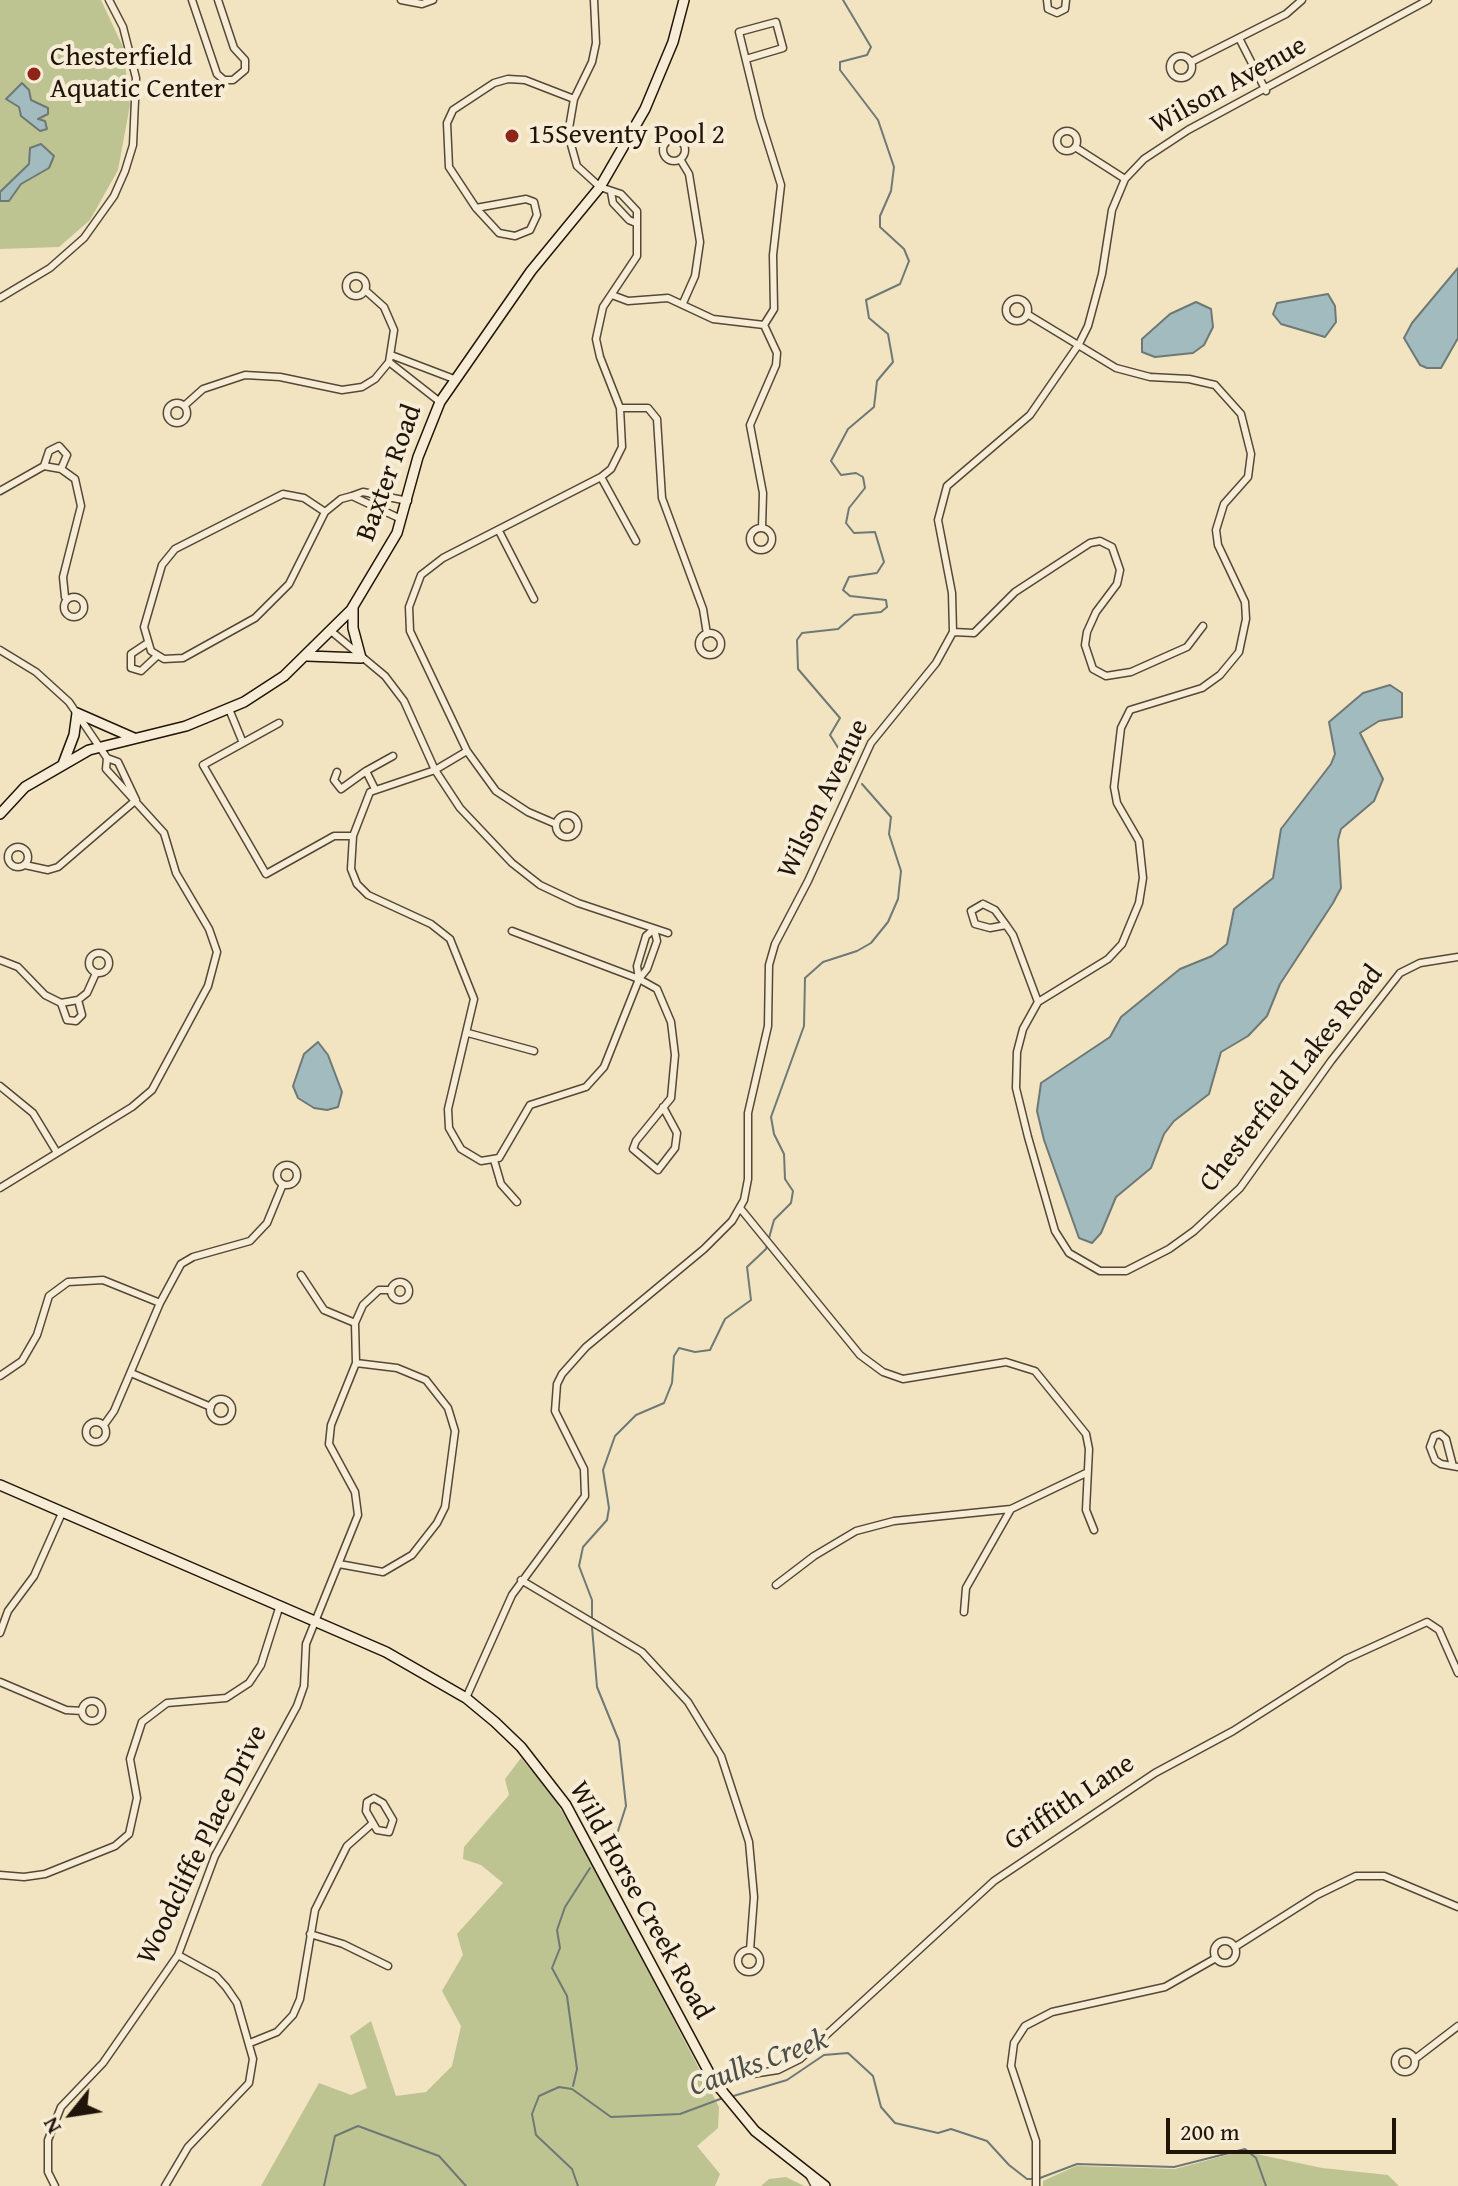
<!DOCTYPE html>
<html>
<head>
<meta charset="utf-8">
<style>
  body { margin:0 }
  #map { position:relative; width:1458px; height:2186px; overflow:hidden; background:#f2e3c1; font-family:"Gentium Book Plus",serif }
  canvas { display:block }
  .north { position:absolute; left:32px; top:2074px; width:80px; height:80px; -webkit-text-stroke:6px #f7edd7; paint-order:stroke; rotate:240deg; font-size:22px; font-weight:700; line-height:32px; text-align:center; color:#1f1508 }
  .north::after { content:''; display:block; margin:auto; width:28px; height:36px; background:#1f1508; clip-path:polygon(50% 0,100% 100%,50% 72%,0 100%) }
  .scale { position:absolute; left:1166px; top:2118px; width:230px; height:36px; box-sizing:border-box; border:4px solid #1f1508; border-top:0; padding-left:10px; font-size:24px; line-height:28px; white-space:nowrap; color:#1f1508; -webkit-text-stroke:6px #f7edd7; paint-order:stroke }
</style>
</head>
<body>
<div id="map">
<canvas width="1458" height="2186"></canvas>
<div class="north">N</div>
<div class="scale">200 m</div>
</div>
<script>
const c = document.querySelector('canvas').getContext('2d');
c.lineJoin = 'round';
function fillPath(path, color) {
  c.fillStyle = color;
  c.fill(path, 'evenodd');
}
function toPath(rows) {
  const path = new Path2D();
  for (const r of rows) {
    if (r.length === 3) {
      path.moveTo(r[0] + r[2], r[1]);
      path.arc(r[0], r[1], r[2], 0, 2 * Math.PI);
      continue;
    }
    path.moveTo(r[0], r[1]);
    for (let i = 2; i < r.length; i += 2) path.lineTo(r[i], r[i + 1]);
  }
  return path;
}
function strokePath(path, color, width, dash) {
  c.strokeStyle = color;
  c.lineWidth = width;
  c.lineCap = dash ? 'butt' : 'round';
  c.setLineDash(dash || []);
  c.stroke(path);
}
function label(font, color, halo, rows, align = 'center') {
  c.font = font + ' "Gentium Book Plus",serif';
  c.lineWidth = 8;
  c.setLineDash([]);
  c.textBaseline = 'middle';
  c.strokeStyle = halo;
  c.fillStyle = color;
  for (const [text, x, y, turn = 0] of rows) {
    c.save();
    c.translate(x, y);
    c.rotate((+turn || 0) * Math.PI / 180);
    c.textAlign = isNaN(turn) ? turn : align;
    if (halo) c.strokeText(text, 0, 0);
    c.fillText(text, 0, 0);
    c.restore();
  }
}
const green = toPath([
  [0,0,101,0,123,47,130,105,118,170,90,220,59,247,0,249],
  [521,1758,551,1794,581,1842,719,2107,718,2128,697,2146,720,2174,715,2186,261,2186,319,2083,351,2095,367,2088,350,2036,371,2021,396,2096,426,2092,452,2066,461,2026,442,1991,463,1955,457,1934,503,1883,481,1865,463,1859,464,1847,509,1795,505,1779],
  [1242,2151,1322,2168,1388,2175,1399,2186,1043,2186,1043,2181,1076,2166,1175,2169],
  [786,2177,804,2186,761,2186,769,2179]
]);
const water = toPath([
  [22,83,29,90,31,100,48,108,48,114,38,119,45,121,47,129,40,131,21,116,19,107,6,99,22,83],
  [41,144,54,156,49,168,21,184,9,201,0,201,0,192,29,164,30,148,41,144],
  [1458,268,1458,338,1441,368,1427,368,1420,365,1404,338,1412,323,1458,268],
  [1328,294,1335,306,1336,322,1325,337,1281,324,1273,314,1277,303,1328,294],
  [1196,302,1211,309,1213,327,1204,345,1193,353,1155,357,1142,352,1142,339,1170,314,1196,302],
  [1390,685,1402,693,1402,717,1379,721,1360,733,1383,779,1374,801,1341,829,1338,840,1341,888,1333,903,1280,984,1267,1016,1248,1036,1221,1052,1209,1094,1174,1121,1164,1134,1151,1168,1116,1197,1101,1233,1092,1243,1079,1238,1044,1140,1037,1111,1041,1083,1110,1037,1121,1017,1180,969,1212,956,1227,944,1234,909,1273,878,1281,829,1331,764,1335,754,1329,722,1363,693,1390,685],
  [318,1042,328,1055,342,1092,338,1107,327,1110,314,1108,298,1098,293,1086,304,1054,318,1042]
]);
const stream = toPath([
  [843,0,871,47,867,55,840,62,840,70,878,120,894,167,891,191,880,216,880,227,904,249,909,261,900,284,866,300,869,318,888,334,893,362,877,381,874,407,848,429,831,461,841,475,856,473,863,477,865,488,849,508,846,523,854,533,875,532,884,562,877,573,849,577,843,590,850,596,886,600,887,607,881,612,854,615,838,629,802,633,797,640,798,669,840,718,830,735,849,765],
  [592,1620,592,1600,579,1566,583,1547,607,1520,609,1508,603,1470,615,1436,636,1415,664,1403,672,1383,674,1356,679,1348,695,1352,710,1350,725,1319,751,1300,747,1267,766,1249,774,1220,791,1203,793,1191,785,1179,784,1154,774,1134,771,1117,804,1026,805,978,823,962,857,951,871,943,888,922,898,899,901,871,889,834,891,817,862,784],
  [592,1627,597,1687,619,1741,626,1806,618,1831,603,1853],
  [573,2086,577,2069,567,1996,552,1968,560,1948,557,1930,565,1907,590,1868],
  [730,2097,787,2080,824,2055,848,2053,873,2076,881,2107,895,2123,938,2133,951,2129,987,2141,1009,2165,1027,2179,1033,2179],
  [1040,2178,1077,2164,1174,2167,1245,2149,1256,2158,1266,2186],
  [324,2186,335,2136,358,2126,439,2156,466,2186],
  [578,2186,572,2169,536,2135,532,2114,539,2096,559,2087,572,2089,611,2117,680,2114,723,2098]
]);
const street = toPath([
  [192,0,217,74,224,80,233,80,245,70,245,60,234,48,218,0],
  [401,0,422,4,433,0],
  [594,0,596,43,592,62,574,99,568,134,577,166,600,187,621,194,637,211,637,256,603,307,596,339,600,357,620,408,622,447,611,469,601,477,443,558,421,575,409,607,410,631,467,751,435,770,370,792,353,836,351,869,357,884,368,895,431,924,450,939,474,999,448,1109,449,1128,461,1149,481,1161,499,1158,530,1105,586,1087,604,1067,639,979,647,969,657,941,654,929],
  [1047,0,1048,9,1057,13,1065,9,1066,0],
  [1239,38,1266,91],
  [1181,67,11],
  [746,59,783,48,776,22,739,32,760,118,781,185,773,255,774,309,764,325,777,353,776,365,750,425,763,493,762,528],
  [1191,62,1286,14,1302,0],
  [1067,141,10],
  [674,150,11],
  [1075,147,1125,179],
  [680,159,689,174,700,242,695,276,683,303],
  [611,192,613,203,629,220,636,223],
  [526,199,534,202,537,215,530,230,515,236,499,233,476,208,526,199],
  [476,208,449,167,447,123,453,110,494,83,508,79,525,80,574,99],
  [356,286,10],
  [612,295,628,301,668,298,713,319,764,325],
  [0,298,50,268,84,238,114,196,125,171,133,145,136,78,123,27,109,0],
  [1017,310,11],
  [1027,314,1116,368,1150,377,1189,379,1215,385,1241,414,1251,454,1248,477,1224,504,1216,530,1218,545,1245,602,1246,619,1239,652,1220,675,1202,688,1130,710,1121,728,1114,787,1117,803,1139,841,1143,878,1139,903,1122,944,1108,959,1038,1002,1023,1029,1017,1052,1016,1088,1028,1137,1055,1231,1069,1253,1100,1271,1126,1271,1169,1249,1194,1231,1240,1188,1331,1061,1400,973,1420,963,1458,957],
  [391,355,454,379],
  [389,362,440,402],
  [177,413,10],
  [184,406,203,389,245,375,280,377,342,390,362,387,375,379,389,362,394,330,384,307,365,290],
  [620,408,648,408,657,419,662,498,703,609,707,634],
  [44,466,49,451,59,446,67,455,61,469],
  [601,477,636,541],
  [0,491,44,466,61,469,75,479,81,506,63,577,65,597],
  [352,496,363,492,408,501],
  [325,512,304,498,283,494,175,549,162,565,144,627,151,651,164,659,183,658,255,618,289,584,325,512,341,499,352,496,401,519],
  [761,539,11],
  [499,531,534,599],
  [74,607,10],
  [331,631,385,676,404,701,435,770,460,808,512,863,540,885,578,903,668,933],
  [953,632,974,633,1015,592,1090,543,1100,541,1112,547,1120,570,1117,584,1096,612,1087,632,1085,645,1093,669,1106,676,1131,672,1187,647,1203,626],
  [710,644,11],
  [146,644,131,654,131,668,141,671,157,656],
  [0,650,36,672,69,702,107,758,106,769,164,833,176,873,209,929,217,952,208,986,152,1090,132,1107,0,1188],
  [229,709,243,743],
  [279,723,203,765,266,874,334,836,353,836],
  [467,751,496,791,528,812,556,824],
  [107,758,118,762,136,800],
  [366,771,393,756],
  [337,772,334,780,341,789,366,771,375,789],
  [567,826,11],
  [18,857,10],
  [25,865,48,870,58,867,136,800],
  [983,904,995,910,1006,925,990,928,975,924,971,911,983,904],
  [1006,925,1013,935,1038,1002],
  [512,931,639,979,657,989,671,1022,675,1055,671,1098,636,1141,633,1149,658,1170,675,1148,677,1133,663,1107],
  [99,963,10],
  [0,960,18,967,45,995,61,1003,78,1000,87,993,96,973],
  [639,979,637,966,646,936,654,929],
  [61,1003,67,1020,76,1021,82,1015,78,1000],
  [468,1033,534,1051],
  [0,1086,33,1113,56,1151],
  [494,1160,501,1184,517,1202],
  [287,1175,10],
  [740,1208,860,1355,883,1372,903,1379,1006,1362,1035,1371,1086,1434,1089,1449,1086,1510,1094,1530],
  [301,1275,324,1310,355,1323],
  [400,1291,9],
  [131,1373,211,1407],
  [0,1376,22,1361,37,1335,49,1296,68,1282,103,1280,160,1303],
  [221,1410,11],
  [96,1432,10],
  [104,1425,114,1411,160,1303,181,1264,193,1257,250,1241,267,1223,283,1184],
  [1453,1466,1446,1439,1440,1434,1434,1436,1430,1447,1435,1460,1441,1464,1458,1467],
  [339,1564,383,1572,412,1555,437,1523,445,1507,455,1431,448,1408,426,1380,397,1368,356,1363],
  [521,1580,642,1652,688,1702,721,1756,749,1842,754,1897,750,1950],
  [776,1585,814,1556,856,1531,894,1521,1011,1509,1086,1473],
  [964,1612,966,1588,1011,1509],
  [0,1633,8,1611,34,1576,62,1513],
  [0,1682,66,1710,82,1711],
  [466,1698,512,1595,585,1496,584,1469,555,1411,557,1384,562,1374,586,1347,704,1249,732,1221,744,1200,748,1179,748,1113,768,1026,769,965,775,944,808,881,871,743,936,663,953,632,952,593,938,520,947,486,1030,415,1079,344,1088,326,1102,274,1112,210,1125,179,1144,159,1188,130,1428,0],
  [92,1711,10],
  [374,1798,383,1803,393,1820,389,1832,377,1830,366,1811,367,1802,374,1798],
  [0,1875,24,1877,45,1874,115,1846,129,1834,137,1798,130,1759,142,1722,167,1703,226,1698,249,1683,261,1665,280,1605],
  [310,1934,343,1944,388,1966],
  [1225,1952,11],
  [1235,1947,1317,1895,1356,1876,1384,1876,1458,1907],
  [749,1961,11],
  [250,2043,277,2032,293,2015,300,1999,315,1910,347,1846,373,1823],
  [1405,2062,10],
  [1415,2059,1458,2026],
  [713,2080,778,2070,800,2059,994,1881,1155,1773,1233,1731,1346,1659,1427,1622,1439,1630,1458,1673],
  [809,2175,815,2186],
  [55,2186,48,2172,48,2140,61,2107,103,2063,178,1955,215,1856,297,1706,304,1686,306,1644,358,1515,355,1492,329,1444,331,1425,356,1363,355,1323,363,1305,379,1290,391,1290],
  [165,2186,188,2147,249,2083,253,2059,237,2003,226,1987,216,1976,178,1955],
  [1036,2186,1036,2141,1011,2066,1014,2043,1025,2026,1052,2012,1165,1987,1216,1958]
]);
const secondary = toPath([
  [353,608,353,628,361,658],
  [307,656,361,658],
  [63,764,74,735,77,713,134,738],
  [0,814,25,787,89,750,186,726,244,702,284,676,351,610,397,533,418,457,440,402,531,271,600,187,645,109,673,42,684,0],
  [0,1485,386,1652,466,1698,495,1722,521,1747,566,1805,713,2080,755,2131,825,2186]
]);
const markers = [
  [34,74,8,"#8f2418"],
  [512,136,8,"#8f2418"]
];
const poiNames = [
  ["Chesterfield",50,58],
  ["Aquatic Center",50,90],
  ["15Seventy Pool 2",528,136]
];
const streetNames = [
  ["Wilson Avenue",1229,86,-29],
  ["Baxter Road",390,473,-70],
  ["Wilson Avenue",824,799,-64],
  ["Chesterfield Lakes Road",1292,1079,-52],
  ["Griffith Lane",1070,1803,-34],
  ["Woodcliffe Place Drive",203,1845,-64],
  ["Wild Horse Creek Road",640,1901,61]
];
const waterNames = [
  ["Caulks Creek",759,2064,-20]
];
fillPath(green, '#bdc391');
fillPath(water, '#a2bbbf');
strokePath(water, '#6e7976', 2);
strokePath(stream, '#6e7976', 2);
strokePath(street, '#544836', 9);
strokePath(secondary, '#1f1508', 12);
strokePath(street, '#f7edd7', 6);
strokePath(secondary, '#f7edd7', 9);
for (const [x, y, r, color] of markers) {
  const dot = new Path2D();
  dot.arc(x, y, r, 0, 2 * Math.PI);
  c.fillStyle = color;
  c.fill(dot);
  strokePath(dot, '#f7edd7', 3);
}
label('28px', '#1f1508', '#f7edd7', poiNames, 'left');
label('28px', '#1f1508', '#f7edd7', streetNames);
label('italic 30px', '#4d4f48', '#f7edd7', waterNames);
</script>
</body>
</html>
